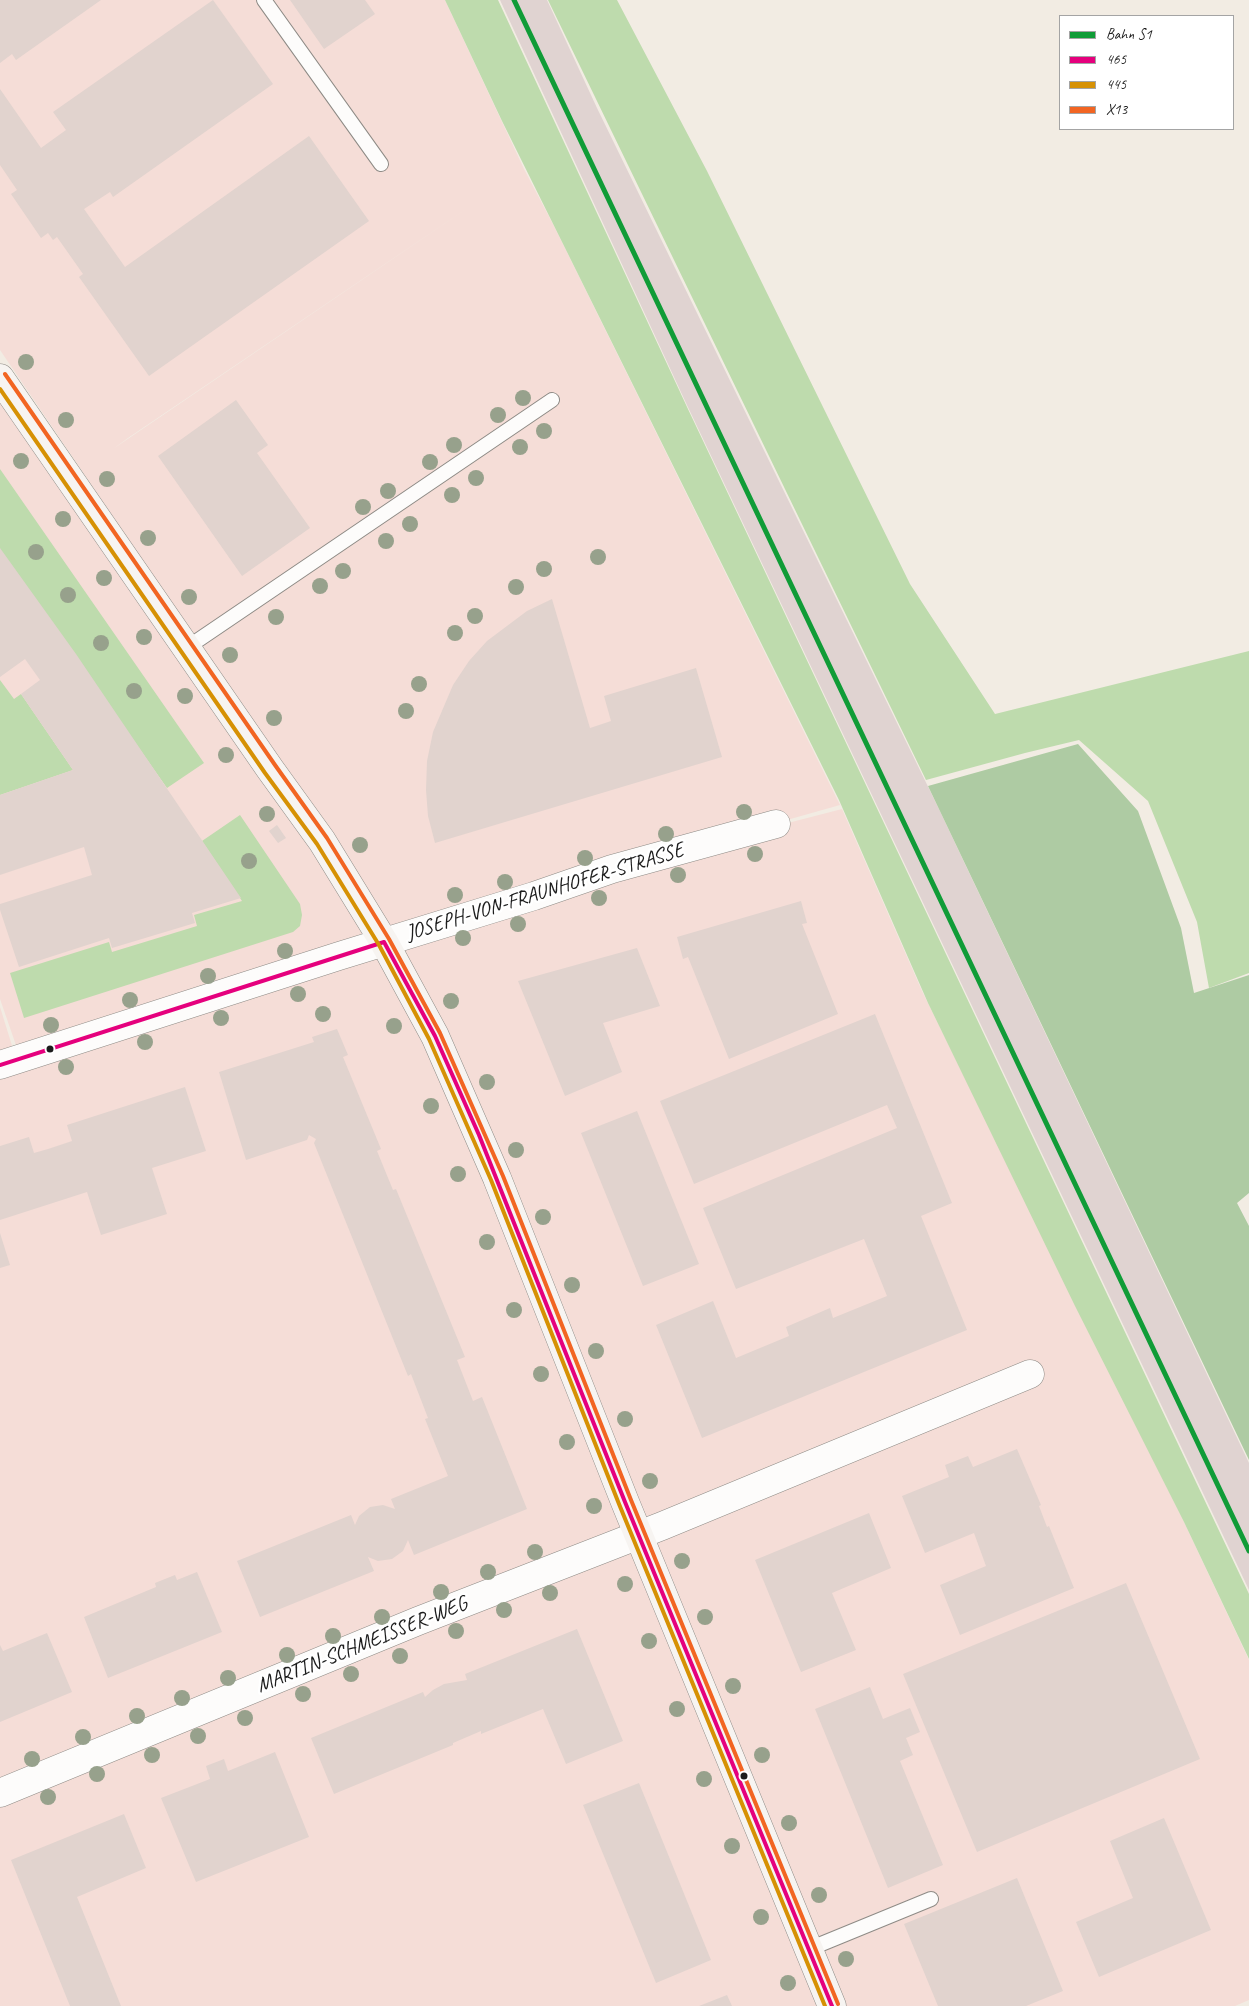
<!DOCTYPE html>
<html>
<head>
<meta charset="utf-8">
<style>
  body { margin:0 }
  #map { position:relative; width:1249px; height:2006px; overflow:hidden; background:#f2ece3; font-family:Caveat,sans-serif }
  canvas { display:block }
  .legend { position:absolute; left:1059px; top:15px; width:175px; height:115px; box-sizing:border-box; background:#fff; border:1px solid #a4a4a4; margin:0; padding:6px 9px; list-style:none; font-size:15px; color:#1c1c1c }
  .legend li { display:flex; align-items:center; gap:10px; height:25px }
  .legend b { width:25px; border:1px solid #a4a4a4 }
</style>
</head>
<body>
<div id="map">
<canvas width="1249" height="2006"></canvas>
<ul class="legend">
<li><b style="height:6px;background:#109c37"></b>Bahn S1</li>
<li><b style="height:6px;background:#e5007d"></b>465</li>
<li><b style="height:6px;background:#d69104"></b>445</li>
<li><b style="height:6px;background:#f26522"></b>X13</li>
</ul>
</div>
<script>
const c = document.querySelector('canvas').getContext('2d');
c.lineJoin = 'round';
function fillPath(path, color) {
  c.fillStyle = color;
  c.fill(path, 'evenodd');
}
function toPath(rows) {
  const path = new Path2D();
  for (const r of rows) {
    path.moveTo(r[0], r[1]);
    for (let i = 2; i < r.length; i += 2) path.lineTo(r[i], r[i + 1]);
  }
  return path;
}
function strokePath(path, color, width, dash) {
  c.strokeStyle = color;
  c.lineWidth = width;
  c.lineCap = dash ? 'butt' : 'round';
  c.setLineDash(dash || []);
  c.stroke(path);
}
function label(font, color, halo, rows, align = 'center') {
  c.font = font + ' Caveat,sans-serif';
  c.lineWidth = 5;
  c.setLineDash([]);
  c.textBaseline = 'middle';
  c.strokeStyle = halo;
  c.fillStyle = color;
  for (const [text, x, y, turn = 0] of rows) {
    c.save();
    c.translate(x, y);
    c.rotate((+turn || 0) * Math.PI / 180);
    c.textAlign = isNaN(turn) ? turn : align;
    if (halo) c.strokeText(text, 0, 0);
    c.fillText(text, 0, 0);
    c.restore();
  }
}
const built = toPath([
  [0,0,445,0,524,169,555,228,840,805,394,931,0,350],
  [475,203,113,449,128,438],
  [0,395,398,945,784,824,842,809,922,991,1185,1524,1249,1660,1249,2000,1235,2006,0,2006,0,1007,14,1052,18,1051,0,999]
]);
const industrial = toPath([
  [500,0,547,0,597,108,937,805,1249,1463,1249,1590,686,403]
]);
const green = toPath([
  [445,0,498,0,687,407,1249,1594,1249,1659,1184,1522,1075,1306,928,1003,839,800,502,121],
  [548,0,617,0,707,171,910,584,995,714,1249,651,1249,973,1209,988,1197,922,1148,801,1079,740,1025,753,926,780],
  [0,469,204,763,167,788,0,550],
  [0,680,14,699,21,694,73,770,0,795],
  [240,815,300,904,302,915,300,926,293,932,24,1018,10,973,109,942,112,952,197,926,194,915,242,901,202,841]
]);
const forest = toPath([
  [1078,744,1138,811,1181,928,1194,993,1249,975,1249,1193,1237,1203,1249,1226,1249,1460,928,786]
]);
const building = toPath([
  [0,0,101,0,16,60,12,54,0,63],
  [213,0,273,84,113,197,110,192,84,209,125,267,309,136,369,221,149,376,79,277,83,274,57,237,53,240,48,233,41,238,11,194,17,190,0,165,0,89,41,148,66,130,53,112],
  [290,0,365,0,375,14,324,49],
  [236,400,268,445,257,453,310,528,242,576,158,456],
  [0,548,76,654,241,898,192,913,195,923,112,948,109,938,19,967,0,910,0,904,92,875,84,847,0,875,0,795,73,770,21,694,40,680,25,659,0,677],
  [552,599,590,728,611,721,604,696,696,668,722,757,435,843,428,816,426,790,427,761,433,732,453,685,469,661,487,641,527,611],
  [277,825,286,838,278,843,269,831],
  [801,901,807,923,802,924,838,1014,729,1059,688,957,683,959,677,937],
  [637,948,660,1006,603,1023,622,1072,565,1096,518,981],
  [875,1014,952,1203,921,1216,967,1330,702,1438,656,1325,713,1301,736,1358,789,1336,786,1327,830,1308,833,1318,887,1296,864,1239,736,1289,703,1208,897,1128,887,1105,694,1184,660,1101],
  [337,1029,348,1055,343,1057,381,1149,377,1151,393,1190,396,1189,465,1357,457,1360,473,1401,482,1397,527,1509,414,1555,408,1540,403,1551,392,1559,378,1561,368,1557,374,1571,260,1617,237,1561,351,1515,355,1525,359,1516,370,1507,383,1505,395,1509,391,1499,448,1476,425,1419,428,1418,411,1374,408,1376,314,1143,316,1139,309,1135,307,1140,246,1160,219,1072,314,1042,312,1037],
  [185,1087,206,1151,152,1168,167,1214,101,1235,87,1192,0,1220,0,1146,29,1137,34,1153,48,1149,72,1141,67,1125],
  [637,1111,699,1264,643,1286,581,1133],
  [0,1233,10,1265,0,1268],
  [1017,1449,1041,1505,1039,1506,1047,1527,1049,1526,1074,1588,960,1635,940,1585,986,1566,974,1533,925,1553,902,1496,949,1477,945,1465,968,1456,973,1467],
  [869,1513,891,1568,832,1593,856,1650,801,1672,755,1560],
  [197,1572,222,1632,108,1678,84,1617,156,1587,155,1583,175,1575,177,1580],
  [1126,1583,1200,1759,977,1852,903,1674],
  [577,1629,623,1741,566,1764,543,1709,481,1734,481,1731,453,1743,453,1745,334,1794,311,1738,423,1692,425,1697,433,1690,444,1684,467,1680,465,1674],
  [47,1633,72,1692,0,1722,0,1645,3,1651],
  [870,1687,883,1719,910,1708,920,1732,906,1738,913,1755,900,1761,943,1865,888,1888,815,1709],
  [275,1752,309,1837,196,1882,161,1798,210,1779,206,1766,224,1759,228,1771],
  [639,1783,711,1960,656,1983,583,1805],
  [124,1814,146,1868,77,1897,121,2006,70,2006,11,1860],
  [1164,1818,1211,1930,1099,1977,1076,1922,1133,1898,1110,1841],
  [1017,1878,1063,1991,1026,2006,938,2006,904,1924],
  [727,1995,732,2006,699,2006]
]);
const lane = toPath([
  [264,0,381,164],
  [188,647,552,400],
  [809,1949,931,1899]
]);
const street = toPath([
  [0,1065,339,956,534,896,612,869,776,824],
  [0,1793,418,1621,662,1526,1030,1374]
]);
const secondary = toPath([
  [0,378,270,769,322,841,384,942,435,1036,497,1178,625,1502,832,2006]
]);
const bus1 = toPath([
  [384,942,435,1036,479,1135,625,1502,832,2006],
  [0,1065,384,942]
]);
const bus2 = toPath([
  [0,389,265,773,317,844,379,945,429,1039,491,1180,619,1504,825,2006]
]);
const bus3 = toPath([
  [5,374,275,765,327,838,389,939,440,1033,503,1176,631,1500,838,2004]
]);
const rail1 = toPath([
  [514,0,1249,1551]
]);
const trees = [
  [26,362],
  [523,398],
  [498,415],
  [66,420],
  [544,431],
  [454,445],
  [520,447],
  [21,461],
  [430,462],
  [476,478],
  [107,479],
  [388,491],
  [452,495],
  [363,507],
  [63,519],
  [410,524],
  [148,538],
  [386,541],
  [36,552],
  [598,557],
  [544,569],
  [343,571],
  [104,578],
  [320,586],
  [516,587],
  [68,595],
  [189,597],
  [475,616],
  [276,617],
  [455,633],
  [144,637],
  [101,643],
  [230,655],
  [419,684],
  [134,691],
  [185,696],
  [406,711],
  [274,718],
  [226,755],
  [744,812],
  [267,814],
  [666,834],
  [360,845],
  [755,854],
  [585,858],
  [249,861],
  [678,875],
  [505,882],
  [455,895],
  [599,898],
  [518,924],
  [463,938],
  [285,951],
  [208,976],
  [298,994],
  [130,1000],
  [451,1001],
  [323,1014],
  [221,1018],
  [51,1025],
  [394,1026],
  [145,1042],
  [66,1067],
  [487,1082],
  [431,1106],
  [516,1150],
  [458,1174],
  [543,1217],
  [487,1242],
  [572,1285],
  [514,1310],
  [596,1351],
  [541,1374],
  [625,1419],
  [567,1442],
  [650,1481],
  [594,1506],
  [535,1552],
  [682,1561],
  [488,1572],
  [625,1584],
  [441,1592],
  [550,1593],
  [504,1610],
  [382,1617],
  [705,1617],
  [456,1631],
  [333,1636],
  [649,1641],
  [287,1655],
  [400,1656],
  [351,1674],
  [228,1678],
  [733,1686],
  [303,1694],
  [182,1698],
  [677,1709],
  [137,1716],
  [245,1718],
  [198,1736],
  [83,1737],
  [152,1755],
  [762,1755],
  [32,1759],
  [97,1774],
  [704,1779],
  [48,1797],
  [789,1823],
  [732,1846],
  [819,1895],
  [761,1917],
  [846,1959],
  [788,1983]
];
const markers = [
  [50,1049,4.5,"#1c1c1c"],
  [744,1776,4.5,"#1c1c1c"]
];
const streetNames = [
  ["JOSEPH-VON-FRAUNHOFER-STRASSE",545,892,-17],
  ["MARTIN-SCHMEISSER-WEG",362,1645,-22]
];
fillPath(built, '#f5ddd7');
fillPath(industrial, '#e0d3d1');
fillPath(green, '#bedbad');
fillPath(forest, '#aecba3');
fillPath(building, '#e1d3ce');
strokePath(lane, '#8e8b86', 16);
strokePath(street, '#8e8b86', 29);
strokePath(secondary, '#8e8b86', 29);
strokePath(lane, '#fdfcfb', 14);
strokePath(street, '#fdfcfb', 28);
strokePath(secondary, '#f7f4f1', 28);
strokePath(bus1, '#e5007d', 4);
strokePath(bus2, '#d69104', 4);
strokePath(bus3, '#f26522', 4);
strokePath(rail1, '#109c37', 5);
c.fillStyle = '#97a18c';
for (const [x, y] of trees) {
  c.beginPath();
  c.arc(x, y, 8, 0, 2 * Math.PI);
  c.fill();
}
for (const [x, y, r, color] of markers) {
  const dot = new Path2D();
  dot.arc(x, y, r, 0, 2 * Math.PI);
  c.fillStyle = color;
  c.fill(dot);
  strokePath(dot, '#fff', 2);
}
label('21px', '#1c1c1c', '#fff', streetNames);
</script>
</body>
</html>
